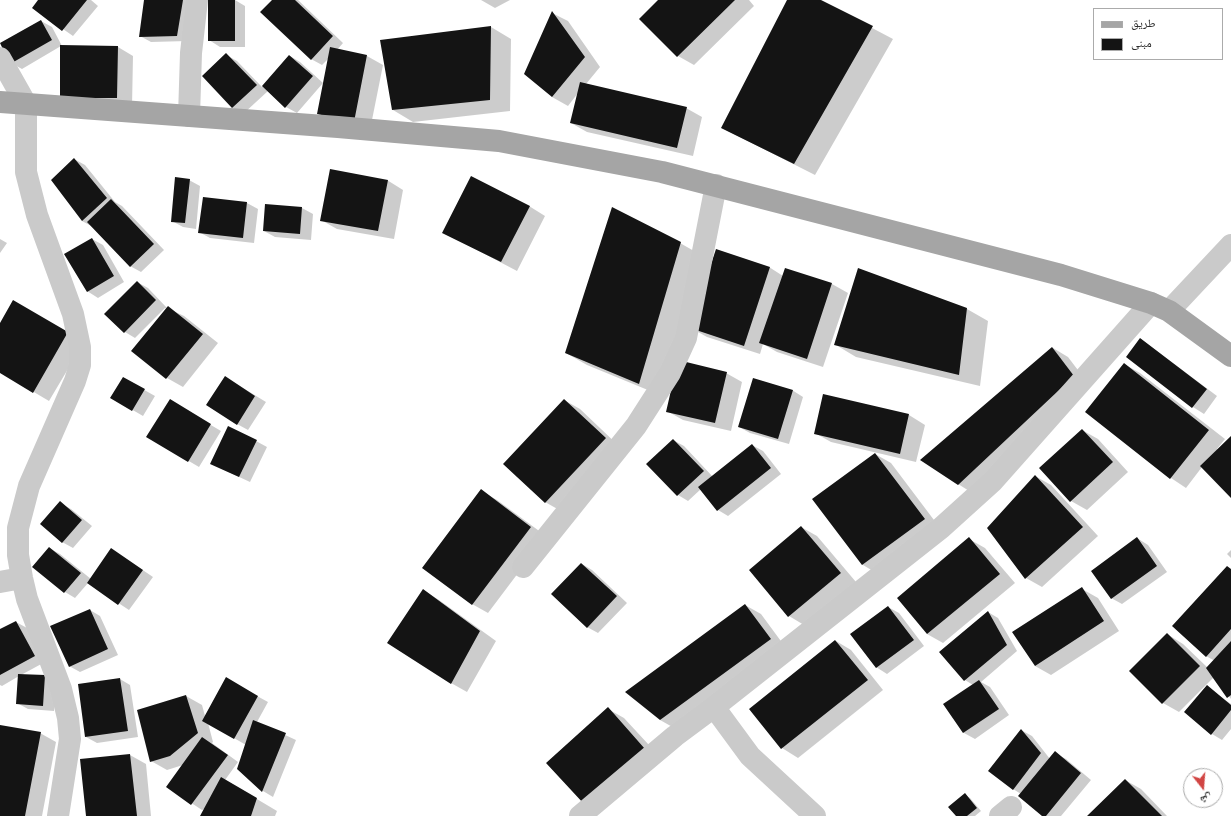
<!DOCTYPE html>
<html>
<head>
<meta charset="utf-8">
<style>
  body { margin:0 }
  #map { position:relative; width:1231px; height:816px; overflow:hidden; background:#fff; font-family:"Alegreya Sans","Noto Naskh Arabic",sans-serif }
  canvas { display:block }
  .legend { position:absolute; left:1093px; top:8px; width:130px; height:52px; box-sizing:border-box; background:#fff; border:1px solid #ababab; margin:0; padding:5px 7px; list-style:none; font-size:12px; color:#2d2d2d }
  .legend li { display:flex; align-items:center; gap:8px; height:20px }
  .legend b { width:20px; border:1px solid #ababab }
  .north { position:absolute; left:1183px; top:768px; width:40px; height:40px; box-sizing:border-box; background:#fff; border:1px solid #ababab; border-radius:50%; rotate:163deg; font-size:11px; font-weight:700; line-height:16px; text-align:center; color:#2d2d2d }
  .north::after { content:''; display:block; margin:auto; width:14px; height:18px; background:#d14543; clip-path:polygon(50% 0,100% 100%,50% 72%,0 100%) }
</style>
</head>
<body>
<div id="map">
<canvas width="1231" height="816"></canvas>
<ul class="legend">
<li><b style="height:5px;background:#a5a5a5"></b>طريق</li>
<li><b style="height:11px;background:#141414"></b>مبنى</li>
</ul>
<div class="north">ش</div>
</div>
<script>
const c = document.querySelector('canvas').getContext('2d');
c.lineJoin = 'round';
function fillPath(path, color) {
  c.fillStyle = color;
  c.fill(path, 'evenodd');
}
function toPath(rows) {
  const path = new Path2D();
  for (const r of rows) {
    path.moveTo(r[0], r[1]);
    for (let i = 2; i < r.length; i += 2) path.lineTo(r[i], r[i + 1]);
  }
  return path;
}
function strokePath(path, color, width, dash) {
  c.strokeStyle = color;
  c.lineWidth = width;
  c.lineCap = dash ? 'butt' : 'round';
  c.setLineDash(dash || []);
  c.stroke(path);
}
const shadow = toPath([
  [39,0,91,0,98,6,73,36,33,8],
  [145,0,194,0,188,41,151,42,140,36],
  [209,0,235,0,245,6,245,47,220,47,209,40],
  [273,0,298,0,343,43,337,50,367,56,383,65,370,130,334,123,318,114,329,58,322,65,311,59],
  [481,0,510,0,495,8],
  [660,0,749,0,754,6,694,65,678,56,641,19],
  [789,0,819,0,893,39,815,175,722,128],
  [552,13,568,21,600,67,586,84,686,108,702,117,693,156,587,132,571,123,578,93,568,106,552,97],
  [41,21,52,27,62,46,118,47,133,56,132,107,76,106,61,46,22,69,11,63],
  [491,27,511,39,510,111,413,122,393,110],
  [226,55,237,61,262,87,290,56,300,62,323,83,297,113,286,107,268,91,243,114,233,108,203,76],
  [74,159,85,165,115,202,122,206,164,250,141,272,130,266,93,227,82,221],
  [189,180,200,186,196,229,183,227,172,221],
  [387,180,403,190,394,239,337,229,321,220],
  [204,198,247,203,258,209,254,243,210,238,199,232],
  [266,205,302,208,313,214,311,240,275,237,264,231],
  [529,206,545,216,517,271,443,232],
  [0,239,7,243,0,253],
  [92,239,103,245,124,282,98,298,87,291],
  [680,243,701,255,660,395,587,365,566,353],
  [769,267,783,276,786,269,832,284,848,293,823,367,777,352,763,344,760,354,707,337,691,328],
  [137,282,148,288,167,308,184,316,218,343,183,387,167,378,133,351,167,309,165,308,135,338,125,332],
  [14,302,84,342,49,401,0,372,0,325],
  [967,309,988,321,980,386,856,357,836,345],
  [1141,339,1217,396,1204,414,1193,407,1127,357],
  [1053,348,1068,357,1090,386,974,494,958,484],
  [1124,364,1140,373,1225,439,1217,449,1218,450,1231,437,1231,496,1202,467,1186,488,1171,478,1086,412],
  [726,373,742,382,731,431,683,420,667,411],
  [225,377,266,402,248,430,237,424],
  [123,378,155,396,143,416,112,398],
  [792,390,803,397,789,444,750,433,739,427],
  [824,396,909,415,925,425,916,462,831,442,815,433],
  [564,400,580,409,621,448,561,511,545,502],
  [170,401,221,431,199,467,148,437],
  [1082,430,1098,439,1128,472,1087,510,1071,501],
  [673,440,684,446,713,477,752,445,763,451,781,474,728,516,718,510,701,489,688,501,678,495],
  [256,441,267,447,250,482,222,469],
  [875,454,891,463,940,528,878,574,863,565,814,500],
  [1035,476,1051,485,1098,536,1042,587,1026,578],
  [481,491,497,500,546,536,488,613,472,604],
  [60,503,71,509,92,526,73,548,62,542],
  [801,527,817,536,856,582,804,625,789,616],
  [1137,538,1148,545,1167,572,1122,604,1111,598],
  [969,539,985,548,1015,583,943,643,927,634],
  [49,548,60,554,91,579,122,556,153,577,129,610,88,583,75,598,65,592],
  [1231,550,1231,558,1227,554],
  [582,564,592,570,627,603,598,633,587,627],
  [1231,569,1231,699,1214,677,1179,712,1163,703,1167,634,1183,644,1208,668,1215,661,1206,656],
  [1082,589,1098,598,1119,631,1051,675,1035,666],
  [423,590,439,600,496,641,467,692,451,683],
  [745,605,761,614,786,648,676,729,660,720],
  [888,607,899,613,924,646,887,674,876,667],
  [90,610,100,616,118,655,80,672,69,666],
  [988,612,998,618,1017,651,981,682,990,687,1009,715,975,739,964,733,945,704,973,685,965,680],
  [16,622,27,628,45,662,21,675,45,676,56,683,54,711,28,709,17,703,19,676,2,686,0,685,0,630],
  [836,641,851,650,883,690,798,758,782,748],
  [120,679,130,685,138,737,97,743,86,737],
  [226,679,268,702,257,722,296,740,273,797,263,791,238,769,246,745,208,723,213,742,212,743,238,762,225,780,277,811,275,816,202,816,206,808,202,810,167,787,183,765,167,770,151,761,186,696,202,705,205,716],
  [1207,687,1231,704,1231,729,1222,740,1212,734],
  [608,709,624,718,661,758,600,813],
  [0,726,40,733,56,742,42,816,0,816],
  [1021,730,1032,736,1050,759,1055,753,1066,759,1091,780,1061,816,1044,816,1021,794,1013,789],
  [130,755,146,764,151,816,87,816],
  [1125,780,1141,789,1167,816,1088,816],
  [965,795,970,798,981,811,975,816,957,816]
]);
const building = toPath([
  [38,0,87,0,62,31,32,8],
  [144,0,183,0,177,36,139,37],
  [208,0,235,0,235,41,208,41],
  [272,0,295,0,333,36,311,60,260,12],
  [658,0,735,0,677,57,639,19],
  [787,0,821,0,873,26,794,164,721,128],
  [552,11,585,57,552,97,524,74],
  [41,20,52,40,10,64,0,43],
  [491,26,490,100,392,110,380,40],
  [60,45,118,46,117,98,60,98],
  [330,47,367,55,354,122,317,114],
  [226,53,257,85,232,108,202,76],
  [289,55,313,76,285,108,262,86],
  [580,82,687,107,677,148,570,123],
  [74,158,107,198,82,221,51,180],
  [330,169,388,180,378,231,320,221],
  [471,176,530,206,501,262,442,233],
  [175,177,190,179,185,223,171,222],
  [203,197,247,202,243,238,198,233],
  [111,199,154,244,130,267,87,222],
  [265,204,302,207,300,234,263,231],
  [612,207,681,242,639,384,565,353],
  [92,238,114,276,87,292,64,254],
  [716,249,770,267,744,346,690,328],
  [785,268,832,283,807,359,759,343],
  [858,268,967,308,959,375,834,345],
  [137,281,156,300,124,333,104,314],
  [13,300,68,332,33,393,0,373,0,323],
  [168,306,203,334,166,379,131,351],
  [1140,338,1207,389,1192,408,1126,357],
  [1052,347,1074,376,958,485,920,460],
  [678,360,727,372,715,423,666,412],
  [1124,363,1209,430,1170,479,1085,412],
  [225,376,255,396,237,425,206,405],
  [123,377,145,389,132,411,110,398],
  [753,378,793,390,778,439,738,427],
  [823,394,909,414,900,454,814,434],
  [170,399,211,424,188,462,146,437],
  [564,399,606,438,545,503,503,464],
  [228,426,257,440,239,477,210,464],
  [1082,429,1113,462,1070,502,1039,468],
  [1231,436,1231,498,1200,466],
  [673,439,704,471,677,496,646,464],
  [752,444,771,468,717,511,698,487],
  [875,453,925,519,862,565,812,499],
  [1035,475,1083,527,1025,579,987,528],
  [481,489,531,527,472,605,422,568],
  [60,501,82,520,62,543,40,524],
  [801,526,841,573,788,617,749,570],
  [969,537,1000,574,927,634,897,598],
  [1137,537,1157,566,1111,599,1091,571],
  [49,547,81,573,64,593,32,567],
  [111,548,143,570,118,605,87,583],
  [581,563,617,596,587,628,551,594],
  [1227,566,1231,569,1231,629,1206,657,1172,626],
  [1082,587,1104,621,1035,666,1012,632],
  [423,589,480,631,451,684,387,643],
  [745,604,771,639,660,720,625,692],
  [888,606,914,640,876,668,850,634],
  [90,609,108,649,69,667,50,626],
  [988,611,1007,645,964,681,939,652],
  [16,621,35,656,0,675,0,629],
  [1167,633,1200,666,1162,704,1129,671],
  [835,640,868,680,781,749,749,709],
  [1231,641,1231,695,1227,698,1206,668],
  [18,674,45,675,43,706,16,704],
  [226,677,258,696,234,739,202,721],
  [120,678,128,731,85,737,78,684],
  [979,680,999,709,963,733,943,704],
  [1207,685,1231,705,1231,710,1211,735,1184,712],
  [186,695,198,733,170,756,150,762,137,710],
  [608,707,645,749,584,804,546,763],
  [253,720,286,733,262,792,237,769],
  [0,725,41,732,25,816,0,816],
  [1021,729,1041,753,1013,790,988,771],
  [202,737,228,755,191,805,166,787],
  [1055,751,1081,773,1046,816,1042,816,1018,796],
  [130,754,137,816,86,816,80,759],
  [221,777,257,798,251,816,200,816],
  [1125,779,1162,816,1087,816],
  [965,793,977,808,967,816,956,816,948,807]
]);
const minor = toPath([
  [0,58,26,104,26,172,37,215,73,314,80,347,80,365,75,381,29,486,18,528,18,555,22,578,27,599,61,689,68,718,70,739,58,816],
  [189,116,191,53,197,0],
  [1169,311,1231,245],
  [523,567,636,426,670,373,686,338,716,185],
  [0,582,22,578],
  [714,707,750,756,815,816],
  [580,816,675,736,714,707,941,528,993,481,1151,303],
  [1000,816,1011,807]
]);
const major = toPath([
  [0,102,338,127,499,141,662,172,1061,275,1151,303,1169,311,1231,356]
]);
fillPath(shadow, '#0003');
fillPath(building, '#141414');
strokePath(minor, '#cacaca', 22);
strokePath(major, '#a5a5a5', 22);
</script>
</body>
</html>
